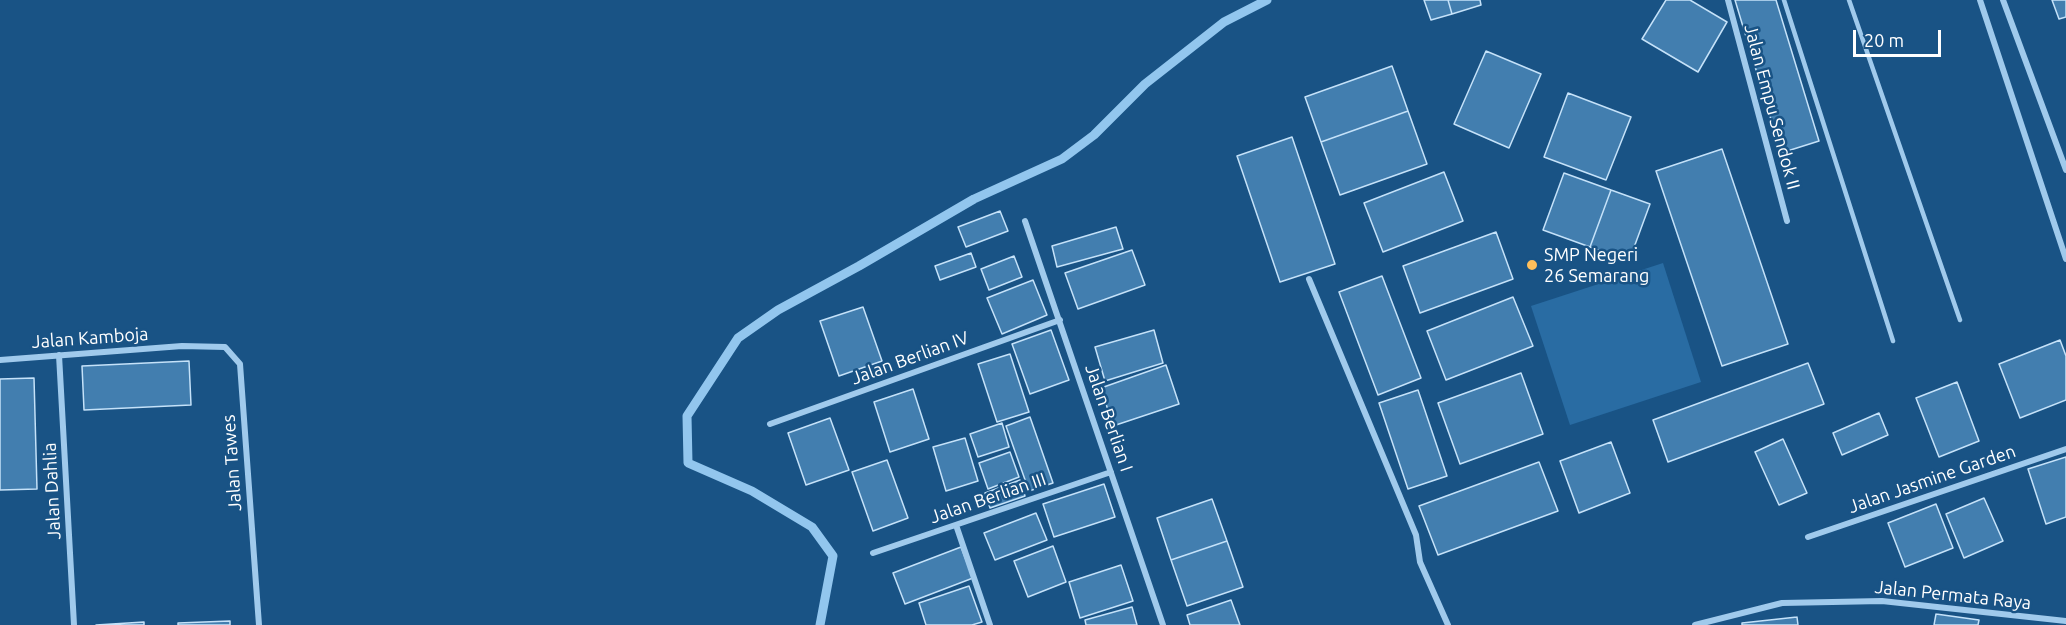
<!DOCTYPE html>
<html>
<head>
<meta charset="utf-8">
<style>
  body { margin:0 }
  #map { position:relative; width:2066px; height:625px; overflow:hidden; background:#195385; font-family:Ubuntu,sans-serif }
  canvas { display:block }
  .scale { position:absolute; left:1853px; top:30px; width:88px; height:27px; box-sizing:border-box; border:3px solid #fff; border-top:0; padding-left:8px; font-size:18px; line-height:21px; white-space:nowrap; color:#fff; -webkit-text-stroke:4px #195385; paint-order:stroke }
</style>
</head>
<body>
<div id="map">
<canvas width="2066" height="625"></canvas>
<div class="scale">20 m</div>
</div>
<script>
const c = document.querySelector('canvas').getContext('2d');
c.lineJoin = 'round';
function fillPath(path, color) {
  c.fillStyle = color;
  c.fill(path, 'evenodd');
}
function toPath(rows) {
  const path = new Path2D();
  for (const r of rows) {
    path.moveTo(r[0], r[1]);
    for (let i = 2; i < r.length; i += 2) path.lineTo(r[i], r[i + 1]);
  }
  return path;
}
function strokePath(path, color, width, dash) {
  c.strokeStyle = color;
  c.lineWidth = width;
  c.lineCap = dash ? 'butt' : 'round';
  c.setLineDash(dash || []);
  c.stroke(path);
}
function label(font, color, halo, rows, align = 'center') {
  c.font = font + ' Ubuntu,sans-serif';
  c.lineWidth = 5;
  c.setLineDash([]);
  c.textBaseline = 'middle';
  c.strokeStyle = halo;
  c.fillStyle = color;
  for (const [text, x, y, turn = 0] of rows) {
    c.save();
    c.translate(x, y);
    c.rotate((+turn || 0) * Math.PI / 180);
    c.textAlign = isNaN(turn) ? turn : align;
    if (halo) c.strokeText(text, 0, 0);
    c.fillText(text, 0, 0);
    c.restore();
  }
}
const green = toPath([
  [1663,263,1701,382,1570,425,1531,306]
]);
const stream = toPath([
  [820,625,833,556,812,527,752,491,688,463,687,416,738,338,778,310,859,266,974,199,1062,159,1094,135,1145,84,1224,22,1267,0]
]);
const building = toPath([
  [1424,0,1448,0,1452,14,1431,20,1424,0],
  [1448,0,1480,0,1481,5,1452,14,1448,0],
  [1666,0,1690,0,1727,22,1698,72,1642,39,1666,0],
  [1735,0,1776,0,1819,141,1781,153,1735,0],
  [2052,0,2066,0,2066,17,2059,19,2052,0],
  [1486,51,1541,74,1509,148,1454,124,1486,51],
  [1392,66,1408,111,1321,142,1305,97,1392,66],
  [1568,93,1631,117,1606,180,1544,157,1568,93],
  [1408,111,1427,164,1340,195,1321,142,1408,111],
  [1292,137,1335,264,1280,282,1237,156,1292,137],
  [1722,149,1788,344,1722,366,1656,171,1722,149],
  [1444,172,1463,221,1383,252,1364,203,1444,172],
  [1564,173,1611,190,1590,247,1543,230,1564,173],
  [1611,190,1650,204,1629,261,1590,247,1611,190],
  [1000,211,1008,231,966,247,958,227,1000,211],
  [1116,227,1123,249,1057,267,1052,246,1116,227],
  [1496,232,1513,279,1420,313,1403,266,1496,232],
  [1132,250,1145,285,1078,309,1065,273,1132,250],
  [971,253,976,267,940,280,935,266,971,253],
  [1014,256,1022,277,989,290,981,269,1014,256],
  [1382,276,1421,378,1378,395,1339,292,1382,276],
  [1033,280,1047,315,1002,334,987,298,1033,280],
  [1513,297,1533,346,1446,380,1427,331,1513,297],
  [863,307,882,361,839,376,820,321,863,307],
  [1051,330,1069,380,1030,394,1012,344,1051,330],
  [1154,330,1163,363,1105,381,1095,347,1154,330],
  [2060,340,2066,356,2066,400,2020,418,1999,364,2060,340],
  [1010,354,1029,412,997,422,978,364,1010,354],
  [189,361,191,405,84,410,82,366,189,361],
  [1808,363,1824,404,1668,462,1653,420,1808,363],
  [1166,365,1179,404,1113,426,1101,388,1166,365],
  [1521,373,1543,434,1460,464,1438,403,1521,373],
  [34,378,37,489,0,490,0,379,34,378],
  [1957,382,1979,441,1939,457,1916,398,1957,382],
  [913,389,929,439,890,452,874,402,913,389],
  [1418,390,1447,476,1408,489,1379,403,1418,390],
  [1879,413,1888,435,1842,455,1833,433,1879,413],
  [1030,417,1053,483,1029,491,1006,426,1030,417],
  [830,418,849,470,806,485,788,433,830,418],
  [1002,423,1009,447,978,457,970,434,1002,423],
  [965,438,978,481,946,491,933,447,965,438],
  [1783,439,1807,493,1779,505,1755,452,1783,439],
  [1611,442,1630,493,1579,513,1560,461,1611,442],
  [1010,452,1019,477,988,489,979,463,1010,452],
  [2066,457,2066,517,2046,524,2028,469,2066,457],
  [887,460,908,518,873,531,852,472,887,460],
  [1539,462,1558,511,1438,555,1419,506,1539,462],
  [1020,480,1025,496,990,508,985,493,1020,480],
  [1104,484,1115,517,1054,537,1043,504,1104,484],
  [1984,498,2003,541,1964,558,1946,514,1984,498],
  [1212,499,1227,541,1171,560,1157,518,1212,499],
  [1936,504,1953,548,1905,567,1888,523,1936,504],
  [1036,513,1047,540,995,560,984,533,1036,513],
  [1227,541,1243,587,1187,606,1171,560,1227,541],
  [1053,546,1066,582,1028,597,1014,561,1053,546],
  [961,547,973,578,905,604,893,573,961,547],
  [1121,565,1133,601,1080,618,1069,582,1121,565],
  [969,586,982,622,972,625,926,625,919,603,969,586],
  [1231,600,1240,625,1190,625,1187,615,1231,600],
  [1132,607,1137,625,1086,625,1085,620,1132,607],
  [1936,614,1979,620,1978,625,1934,625,1936,614],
  [1797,617,1798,625,1742,625,1742,623,1797,617],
  [230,621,230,625,178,625,178,623,230,621],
  [144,622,144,625,96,625,144,622]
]);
const service = toPath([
  [1784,0,1893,341],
  [1849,0,1960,320]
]);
const minor = toPath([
  [1728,0,1787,221],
  [1980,0,2066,259],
  [2003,0,2066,170],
  [1025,221,1163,625],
  [1309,279,1416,535,1420,562,1448,625],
  [59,355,74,625],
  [0,360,182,346,225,347,240,364,259,625],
  [770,424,1060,320],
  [956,525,990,625],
  [1808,537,2066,449],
  [873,553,1111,472],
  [1695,625,1782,603,1882,601,2066,621]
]);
const markers = [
  [1532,265,6,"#ffbf5b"]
];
const streetNames = [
  ["Jalan Empu Sendok II",1772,107,75],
  ["Jalan Kamboja",90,338,-4],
  ["Jalan Berlian IV",910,358,-20],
  ["Jalan Berlian I",1109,418,71],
  ["Jalan Tawes",232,463,-94],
  ["Jalan Jasmine Garden",1932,479,-19],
  ["Jalan Dahlia",52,491,-93],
  ["Jalan Berlian III",988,498,-19],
  ["Jalan Permata Raya",1953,595,6]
];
const poiNames = [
  ["SMP Negeri",1544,255],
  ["26 Semarang",1544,276]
];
fillPath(green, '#296ca3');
strokePath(stream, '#92c6ee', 9);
fillPath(building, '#427eaf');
strokePath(building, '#c5e2f9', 1.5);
strokePath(service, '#a0caec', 4.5);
strokePath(minor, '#a0caec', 6);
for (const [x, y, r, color] of markers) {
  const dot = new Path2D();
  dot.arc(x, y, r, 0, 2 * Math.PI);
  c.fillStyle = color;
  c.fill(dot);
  strokePath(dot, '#195385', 2);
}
label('18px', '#fff', '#195385', streetNames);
label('18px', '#fff', '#195385', poiNames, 'left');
</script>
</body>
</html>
